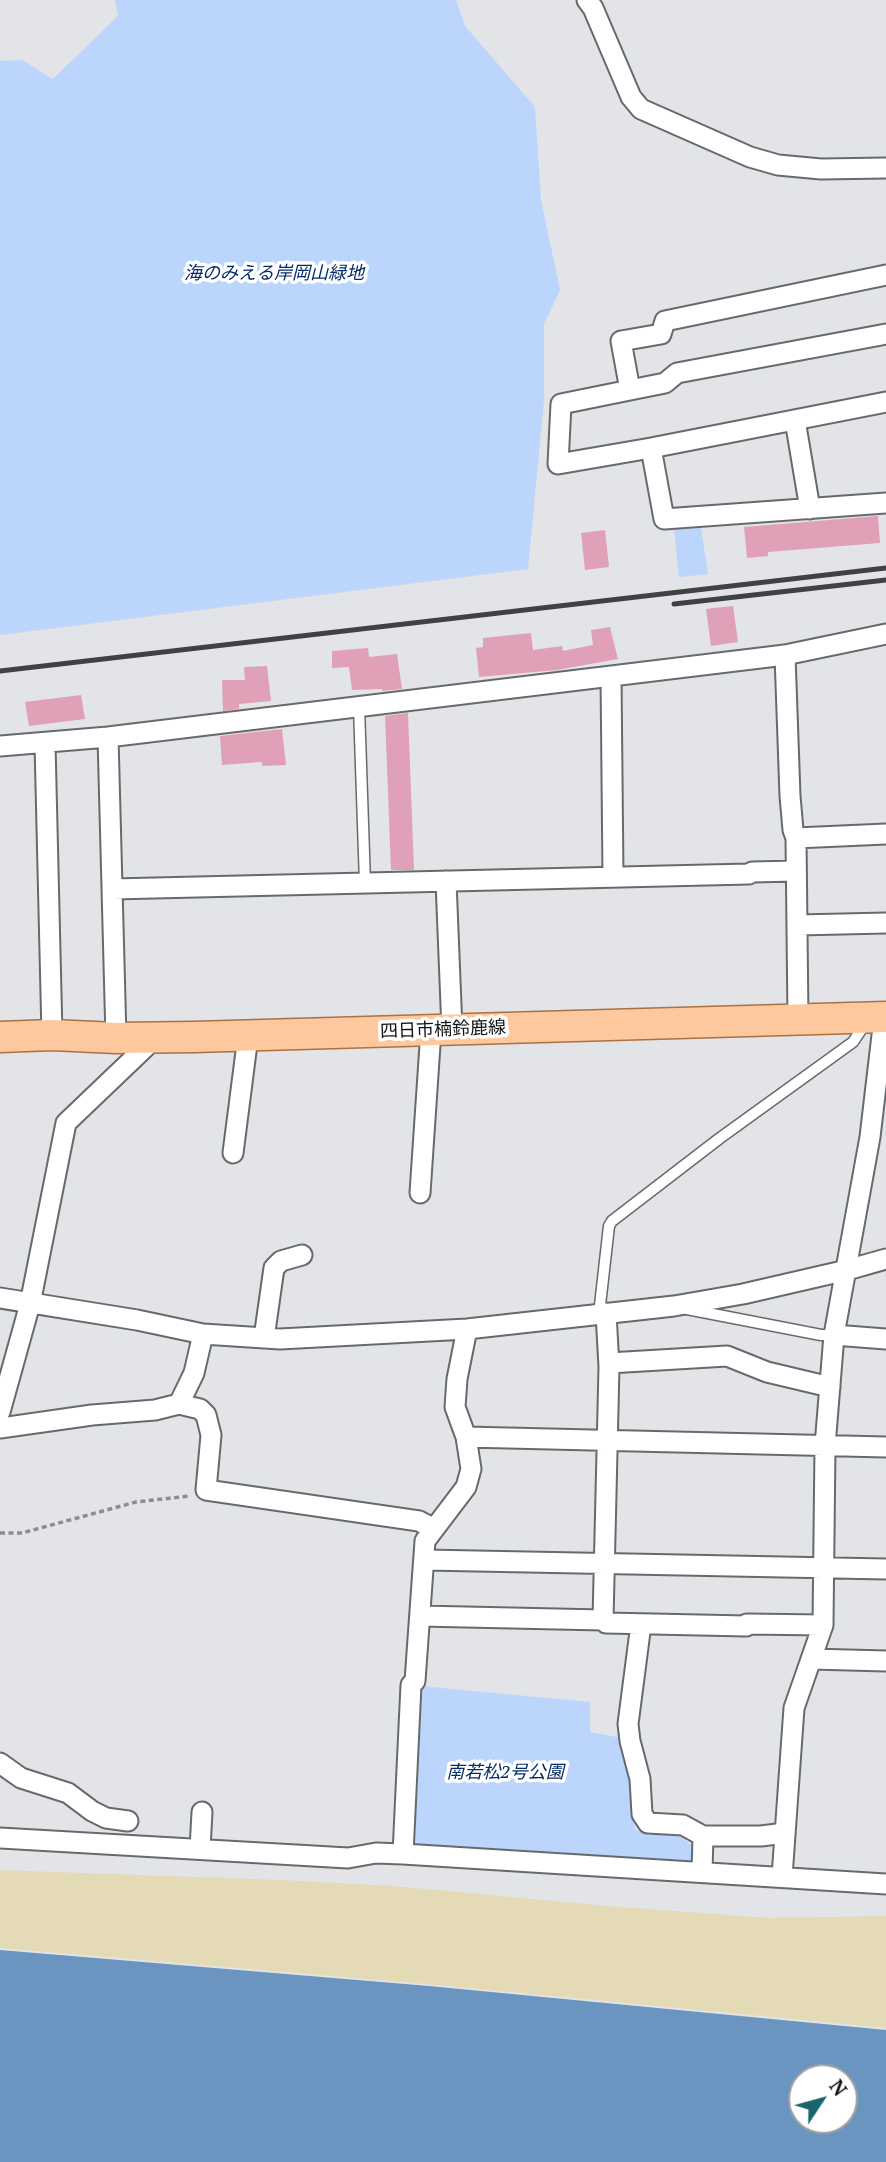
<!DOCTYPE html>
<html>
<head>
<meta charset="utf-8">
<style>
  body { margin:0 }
  #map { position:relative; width:886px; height:2162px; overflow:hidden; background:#e2e4e8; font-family:"PT Serif",serif }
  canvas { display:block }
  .north { position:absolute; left:788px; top:2064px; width:70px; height:70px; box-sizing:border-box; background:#fff; border:2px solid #9fa0a0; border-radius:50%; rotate:54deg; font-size:19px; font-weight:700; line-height:28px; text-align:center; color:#101112 }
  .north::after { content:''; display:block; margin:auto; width:24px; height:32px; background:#18656d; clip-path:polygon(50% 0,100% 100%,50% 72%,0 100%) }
</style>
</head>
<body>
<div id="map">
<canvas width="886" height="2162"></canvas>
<div class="north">N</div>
</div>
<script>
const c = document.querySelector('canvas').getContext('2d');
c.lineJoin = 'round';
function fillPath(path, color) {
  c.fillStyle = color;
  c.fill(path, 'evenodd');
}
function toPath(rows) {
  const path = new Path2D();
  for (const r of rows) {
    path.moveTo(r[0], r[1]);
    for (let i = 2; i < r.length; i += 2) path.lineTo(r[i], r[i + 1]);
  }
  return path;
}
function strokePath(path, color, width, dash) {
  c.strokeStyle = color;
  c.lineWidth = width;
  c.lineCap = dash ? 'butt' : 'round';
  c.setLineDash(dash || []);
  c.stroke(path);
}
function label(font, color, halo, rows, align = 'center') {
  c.font = font + ' "PT Serif","Noto Sans JP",serif';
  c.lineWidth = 7;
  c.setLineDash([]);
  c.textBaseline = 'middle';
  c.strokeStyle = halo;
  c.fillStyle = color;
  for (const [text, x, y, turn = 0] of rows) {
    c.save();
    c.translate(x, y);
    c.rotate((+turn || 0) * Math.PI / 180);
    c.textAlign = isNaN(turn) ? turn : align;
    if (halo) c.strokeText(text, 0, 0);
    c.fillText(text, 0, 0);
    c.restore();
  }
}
const green = toPath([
  [115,0,456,0,465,26,535,107,541,200,560,290,544,324,544,400,528,569,0,635,0,61,22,60,53,79,118,16],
  [701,528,708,574,679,577,674,529],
  [420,1686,590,1702,590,1732,622,1738,630,1778,635,1830,679,1836,697,1849,697,1856,691,1862,409,1845]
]);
const sand = toPath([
  [0,1870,283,1880,393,1886,608,1906,768,1918,886,1916,886,2028,437,1985,0,1948]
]);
const water = toPath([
  [0,1950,429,1986,886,2030,886,2162,0,2162],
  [802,2078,844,2078,844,2120,802,2120]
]);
const building = toPath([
  [878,516,880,543,768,552,768,556,747,558,744,527],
  [605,530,609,567,585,570,581,533],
  [733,606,738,642,711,646,706,609],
  [610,627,618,659,557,670,479,677,476,648,483,647,483,638,531,633,533,650,562,646,563,651,593,645,591,630],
  [368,648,369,657,397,654,402,689,382,691,382,689,352,690,349,667,332,668,332,651],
  [267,666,271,701,239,704,239,709,223,711,222,680,245,680,244,667],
  [81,695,85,719,29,726,25,702],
  [408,713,414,870,391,870,385,716],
  [282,729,286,765,262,766,262,762,222,765,220,736]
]);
const path = toPath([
  [0,1533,22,1533,136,1502,189,1496]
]);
const service = toPath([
  [359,707,365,883],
  [687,1309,821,1335,834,1335],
  [599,1314,609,1226,612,1221,720,1138,853,1042,865,1024]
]);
const minor = toPath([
  [587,0,593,8,631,97,641,109,750,157,778,165,821,169,886,168],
  [630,390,665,383,677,373,886,334],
  [886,402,651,448,664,519,886,503],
  [795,420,810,509],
  [651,448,558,464,561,404,630,390,621,341,661,334,665,321,886,275],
  [785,655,790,796,793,830,796,838,798,1020],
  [611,676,613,876],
  [108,737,116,1038],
  [45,744,52,1035],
  [0,746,108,737,785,655,886,634],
  [796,838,886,834],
  [446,881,452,1030],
  [112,889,749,874,752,872,796,871],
  [798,925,886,923],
  [233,1153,248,1036],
  [420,1193,431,1030],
  [0,1298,137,1320,203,1334,280,1339,467,1329,674,1306,743,1294,847,1270,886,1259],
  [834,1335,886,1339],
  [264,1338,274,1268,281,1261,302,1255],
  [609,1363,727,1356,767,1372,830,1387],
  [179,1404,194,1373,203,1334],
  [0,1412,30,1304,66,1123,155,1038],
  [0,1428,92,1415,155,1410,179,1404,200,1409,206,1415,211,1435,206,1490,419,1521,434,1529],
  [466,1437,886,1447],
  [425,1560,886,1569],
  [420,1616,603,1620,606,1623,746,1626,747,1624,823,1625],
  [603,1620,609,1367,606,1313],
  [641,1624,628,1724,630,1741,640,1779,642,1814,648,1823,683,1825,703,1836,761,1836,785,1833],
  [811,1659,886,1661],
  [0,1763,21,1778,68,1793,92,1811,106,1818,128,1821],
  [0,1838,348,1858,376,1853,403,1854,886,1884],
  [200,1849,202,1812],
  [403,1854,411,1685,415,1681,425,1541,466,1487,471,1469,466,1437,455,1407,457,1379,467,1329],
  [702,1872,703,1836],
  [782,1877,794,1708,823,1625,825,1446,834,1335,870,1137,884,1018]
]);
const primary = toPath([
  [0,1037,52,1035,116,1038,194,1037,886,1017]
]);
const rail = toPath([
  [674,604,886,580],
  [0,671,886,568]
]);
const parkNames = [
  ["海のみえる岸岡山緑地",274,274],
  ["南若松2号公園",505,1773]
];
const streetNames = [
  ["四日市楠鈴鹿線",443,1030,-2]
];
fillPath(green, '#bbd5fc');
fillPath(sand, '#e4dbb6');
fillPath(water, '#6b95c1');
fillPath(building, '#e0a1b8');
strokePath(service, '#676a6d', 13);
strokePath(minor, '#676a6d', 23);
strokePath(primary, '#aa7143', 33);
strokePath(path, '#8c8d90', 3.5, [5, 3.5]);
strokePath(service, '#fff', 10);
strokePath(minor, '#fff', 19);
strokePath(primary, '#fec89e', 30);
strokePath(rail, '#404143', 5);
label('italic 18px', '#042c66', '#fff', parkNames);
label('18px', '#101112', '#fff', streetNames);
</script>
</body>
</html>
